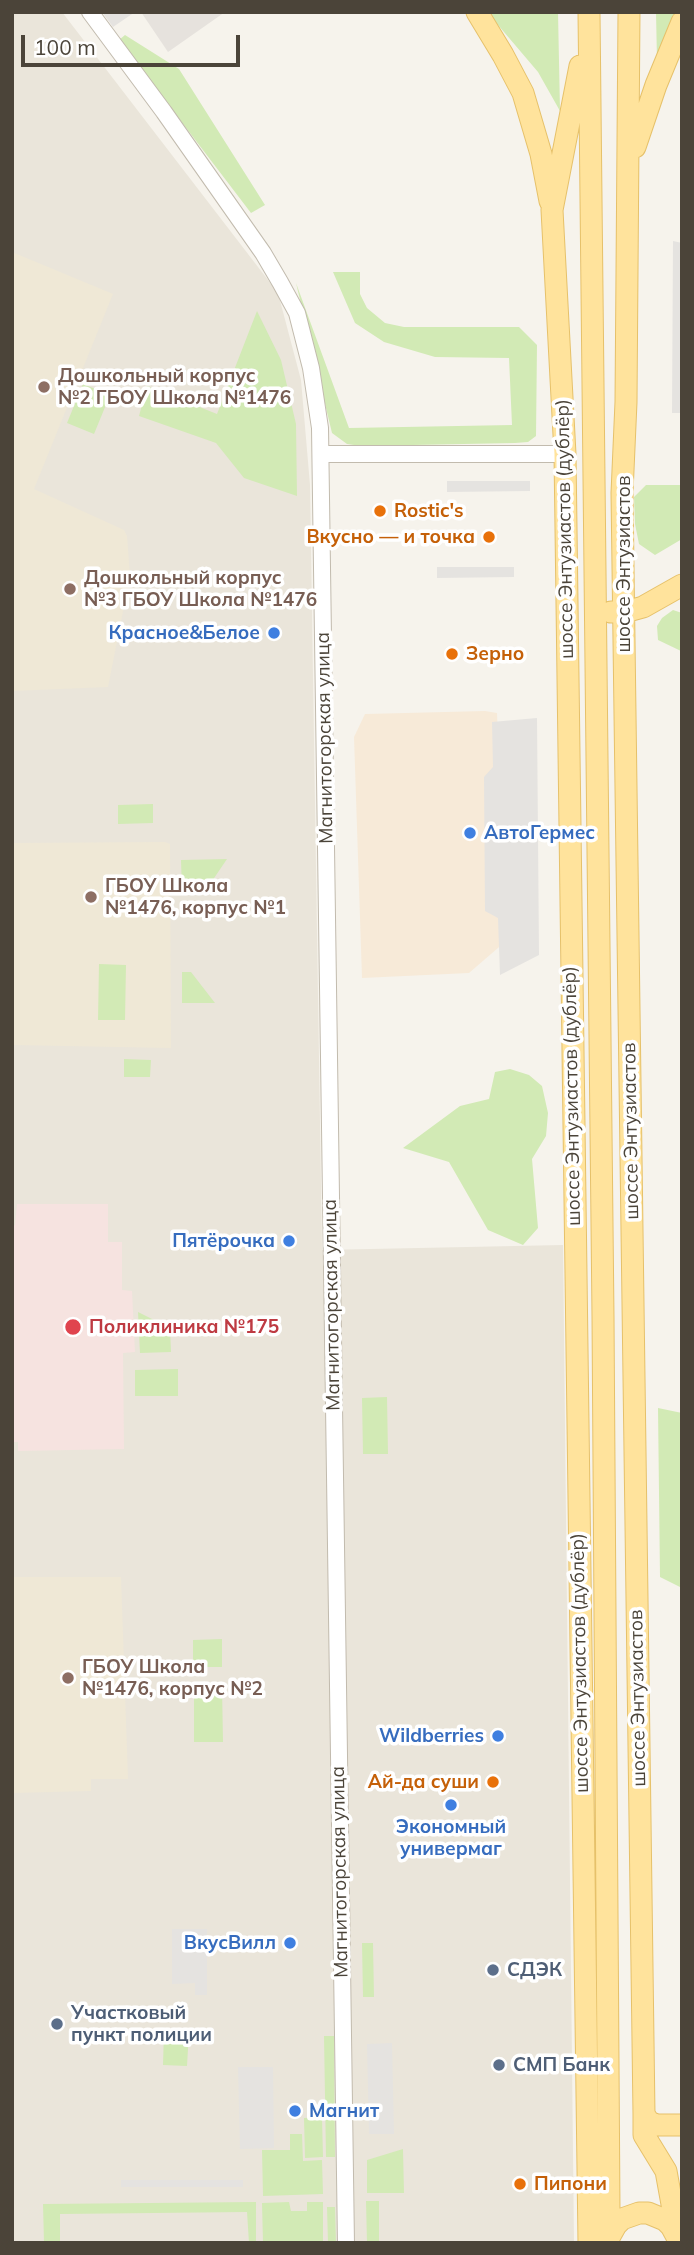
<!DOCTYPE html>
<html>
<head>
<meta charset="utf-8">
<style>
  body { margin:0 }
  #map { position:relative; width:694px; height:2255px; overflow:hidden; background:#f6f3ec; font-family:Mulish,sans-serif }
  canvas { display:block }
  .frame { position:absolute; inset:0; border:14px solid #4b4439; pointer-events:none }
  .scale { position:absolute; left:21px; top:35px; width:219px; height:32px; box-sizing:border-box; border:4px solid #4b4439; border-top:0; padding-left:9px; font-size:21px; line-height:24px; white-space:nowrap; color:#4b4439; -webkit-text-stroke:5px #fff; paint-order:stroke }
</style>
</head>
<body>
<div id="map">
<canvas width="694" height="2255"></canvas>
<div class="frame"></div>
<div class="scale">100 m</div>
</div>
<script>
const c = document.querySelector('canvas').getContext('2d');
c.lineJoin = 'round';
function fillPath(path, color) {
  c.fillStyle = color;
  c.fill(path, 'evenodd');
}
function toPath(rows) {
  const path = new Path2D();
  for (const r of rows) {
    path.moveTo(r[0], r[1]);
    for (let i = 2; i < r.length; i += 2) path.lineTo(r[i], r[i + 1]);
  }
  return path;
}
function strokePath(path, color, width, dash) {
  c.strokeStyle = color;
  c.lineWidth = width;
  c.lineCap = dash ? 'butt' : 'round';
  c.setLineDash(dash || []);
  c.stroke(path);
}
function label(font, color, halo, rows, align = 'center') {
  c.font = font + ' Mulish,sans-serif';
  c.lineWidth = 7;
  c.setLineDash([]);
  c.textBaseline = 'middle';
  c.strokeStyle = halo;
  c.fillStyle = color;
  for (const [text, x, y, turn = 0] of rows) {
    c.save();
    c.translate(x, y);
    c.rotate((+turn || 0) * Math.PI / 180);
    c.textAlign = isNaN(turn) ? turn : align;
    if (halo) c.strokeText(text, 0, 0);
    c.fillText(text, 0, 0);
    c.restore();
  }
}
const residential = toPath([
  [12,12,62,12,278,293,301,380,310,485,322,1250,563,1245,574,2243,12,2243]
]);
const commercial = toPath([
  [485,711,497,713,506,941,469,973,362,978,354,737,365,714]
]);
const industrial = toPath([
  [141,12,225,12,168,52]
]);
const education = toPath([
  [12,252,113,294,34,489,124,530,127,536,130,576,108,687,12,691],
  [165,842,170,844,171,1048,12,1045,12,843],
  [12,1577,121,1577,128,1779,91,1779,91,1791,12,1793]
]);
const medical = toPath([
  [17,1204,108,1204,108,1242,122,1242,122,1290,132,1291,135,1352,123,1353,124,1449,18,1451,18,1442,12,1442,12,1227,15,1225]
]);
const green = toPath([
  [487,12,558,12,560,111,538,72],
  [656,12,680,12,657,61],
  [125,35,179,69,265,205,251,213,119,40],
  [333,272,360,272,360,294,367,308,385,323,404,327,519,327,537,345,536,436,528,442,515,443,361,446,347,444,332,433,296,283,349,428,512,425,509,358,435,357,384,342,355,323],
  [257,311,281,360,296,424,297,496,244,478,216,443,139,416,147,386,217,414],
  [83,384,110,395,94,434,67,423],
  [646,485,682,485,682,539,655,555,639,544,635,524,634,497],
  [673,610,682,613,681,651,658,640,657,626,662,618],
  [153,804,153,823,118,824,118,805],
  [227,859,206,890,182,891,181,860],
  [99,964,126,965,125,1020,98,1020],
  [182,972,191,972,215,1003,182,1003],
  [124,1059,151,1060,150,1077,124,1077],
  [510,1069,529,1075,542,1086,548,1113,546,1136,532,1159,538,1228,523,1245,488,1230,449,1162,403,1148,460,1106,489,1099,495,1072],
  [138,1312,170,1328,171,1352,140,1353],
  [178,1369,178,1396,135,1396,135,1370],
  [387,1397,388,1454,363,1454,362,1398],
  [658,1408,682,1413,682,1588,660,1577],
  [222,1639,222,1667,193,1667,193,1640],
  [194,1686,222,1686,223,1742,194,1742],
  [362,1943,373,1943,374,1997,363,1997],
  [164,2031,189,2032,187,2066,163,2065],
  [324,2036,334,2036,335,2157,326,2157],
  [322,2117,323,2157,305,2158,304,2118],
  [290,2134,302,2134,303,2161,322,2160,323,2194,263,2196,262,2150,290,2150],
  [403,2149,404,2193,367,2193,367,2160],
  [366,2201,379,2201,379,2243,367,2243],
  [256,2202,256,2243,249,2243,247,2212,60,2214,60,2243,44,2243,43,2204],
  [289,2202,291,2211,307,2211,307,2202,323,2202,323,2243,263,2243,262,2203],
  [327,2207,335,2207,336,2243,328,2243]
]);
const parking = toPath([
  [102,12,135,12,113,27],
  [673,241,682,243,682,413,672,413],
  [447,481,530,481,530,491,447,492],
  [437,567,514,567,514,577,437,578],
  [537,718,539,955,500,975,498,918,485,911,484,777,493,767,492,722],
  [172,1929,207,1929,207,1995,195,1995,195,1983,172,1984],
  [392,2043,394,2134,369,2134,367,2044],
  [238,2067,273,2067,274,2148,240,2149],
  [121,2180,243,2180,243,2187,121,2187]
]);
const minor = toPath([
  [90,12,164,112,263,253,280,282,297,313,311,368,320,428,346,2243],
  [321,454,565,454]
]);
const major = toPath([
  [477,12,503,55,523,93,541,154,550,201],
  [589,12,603,1316,609,2210,606,2243],
  [629,12,626,402,622,493,644,2114,644,2135,666,2171,679,2243],
  [580,66,552,210,565,454,589,2243],
  [635,147,656,85,682,22],
  [611,612,625,612,643,607,682,585],
  [644,2114,649,2122,657,2125,682,2125],
  [607,2241,616,2225,622,2219,639,2213,648,2213,665,2220,671,2226,677,2237]
]);
const markers = [
  [44,387,7,"#8d6e63"],
  [380,511,7,"#e8710a"],
  [489,537,7,"#e8710a"],
  [70,589,7,"#8d6e63"],
  [274,633,7,"#3f7fe0"],
  [452,654,7,"#e8710a"],
  [470,833,7,"#3f7fe0"],
  [91,897,7,"#8d6e63"],
  [289,1241,7,"#3f7fe0"],
  [73,1327,9,"#e0444e"],
  [68,1678,7,"#8d6e63"],
  [498,1736,7,"#3f7fe0"],
  [493,1782,7,"#e8710a"],
  [451,1805,7,"#3f7fe0"],
  [290,1943,7,"#3f7fe0"],
  [493,1970,7,"#5c6f8a"],
  [57,2024,7,"#5c6f8a"],
  [499,2065,7,"#5c6f8a"],
  [295,2111,7,"#3f7fe0"],
  [520,2184,7,"#e8710a"]
];
const educationNames = [
  ["Дошкольный корпус",58,376],
  ["№2 ГБОУ Школа №1476",58,398],
  ["Дошкольный корпус",84,578],
  ["№3 ГБОУ Школа №1476",84,600],
  ["ГБОУ Школа",105,886],
  ["№1476, корпус №1",105,908],
  ["ГБОУ Школа",82,1667],
  ["№1476, корпус №2",82,1689]
];
const foodNames = [
  ["Rostic's",394,511],
  ["Вкусно — и точка",475,537,"right"],
  ["Зерно",466,654],
  ["Ай-да суши",479,1782,"right"],
  ["Пипони",534,2184]
];
const streetNames = [
  ["шоссе Энтузиастов (дублёр)",565,529,-91],
  ["шоссе Энтузиастов",624,564,-90],
  ["Магнитогорская улица",325,738,-91],
  ["шоссе Энтузиастов (дублёр)",572,1096,-91],
  ["шоссе Энтузиастов",631,1131,-91],
  ["Магнитогорская улица",332,1305,-91],
  ["шоссе Энтузиастов (дублёр)",580,1663,-91],
  ["шоссе Энтузиастов",638,1698,-91],
  ["Магнитогорская улица",340,1872,-91]
];
const shopNames = [
  ["Красное&Белое",260,633],
  ["АвтоГермес",484,833,"left"],
  ["Пятёрочка",275,1241],
  ["Wildberries",484,1736],
  ["Экономный",451,1827,"center"],
  ["универмаг",451,1849,"center"],
  ["ВкусВилл",276,1943],
  ["Магнит",309,2111,"left"]
];
const healthNames = [
  ["Поликлиника №175",89,1327]
];
const serviceNames = [
  ["СДЭК",507,1970],
  ["Участковый",71,2013],
  ["пункт полиции",71,2035],
  ["СМП Банк",513,2065]
];
fillPath(residential, '#eae5da');
fillPath(commercial, '#f7ead8');
fillPath(industrial, '#e6e2dd');
fillPath(education, '#efe8d6');
fillPath(medical, '#f6e3e0');
fillPath(green, '#d2eab5');
fillPath(parking, '#e5e3e0');
strokePath(minor, '#c2bbae', 18);
strokePath(major, '#e6c16a', 23);
strokePath(minor, '#fff', 16);
strokePath(major, '#ffe39c', 21);
for (const [x, y, r, color] of markers) {
  const dot = new Path2D();
  dot.arc(x, y, r, 0, 2 * Math.PI);
  c.fillStyle = color;
  c.fill(dot);
  strokePath(dot, '#fff', 2.5);
}
label('bold 19px', '#785e54', '#fff', educationNames, 'left');
label('bold 19px', '#c56008', '#fff', foodNames, 'left');
label('19px', '#4b4439', '#fff', streetNames);
label('bold 19px', '#366cbe', '#fff', shopNames, 'right');
label('bold 19px', '#be3a42', '#fff', healthNames, 'left');
label('bold 19px', '#4e5e75', '#fff', serviceNames, 'left');
</script>
</body>
</html>
